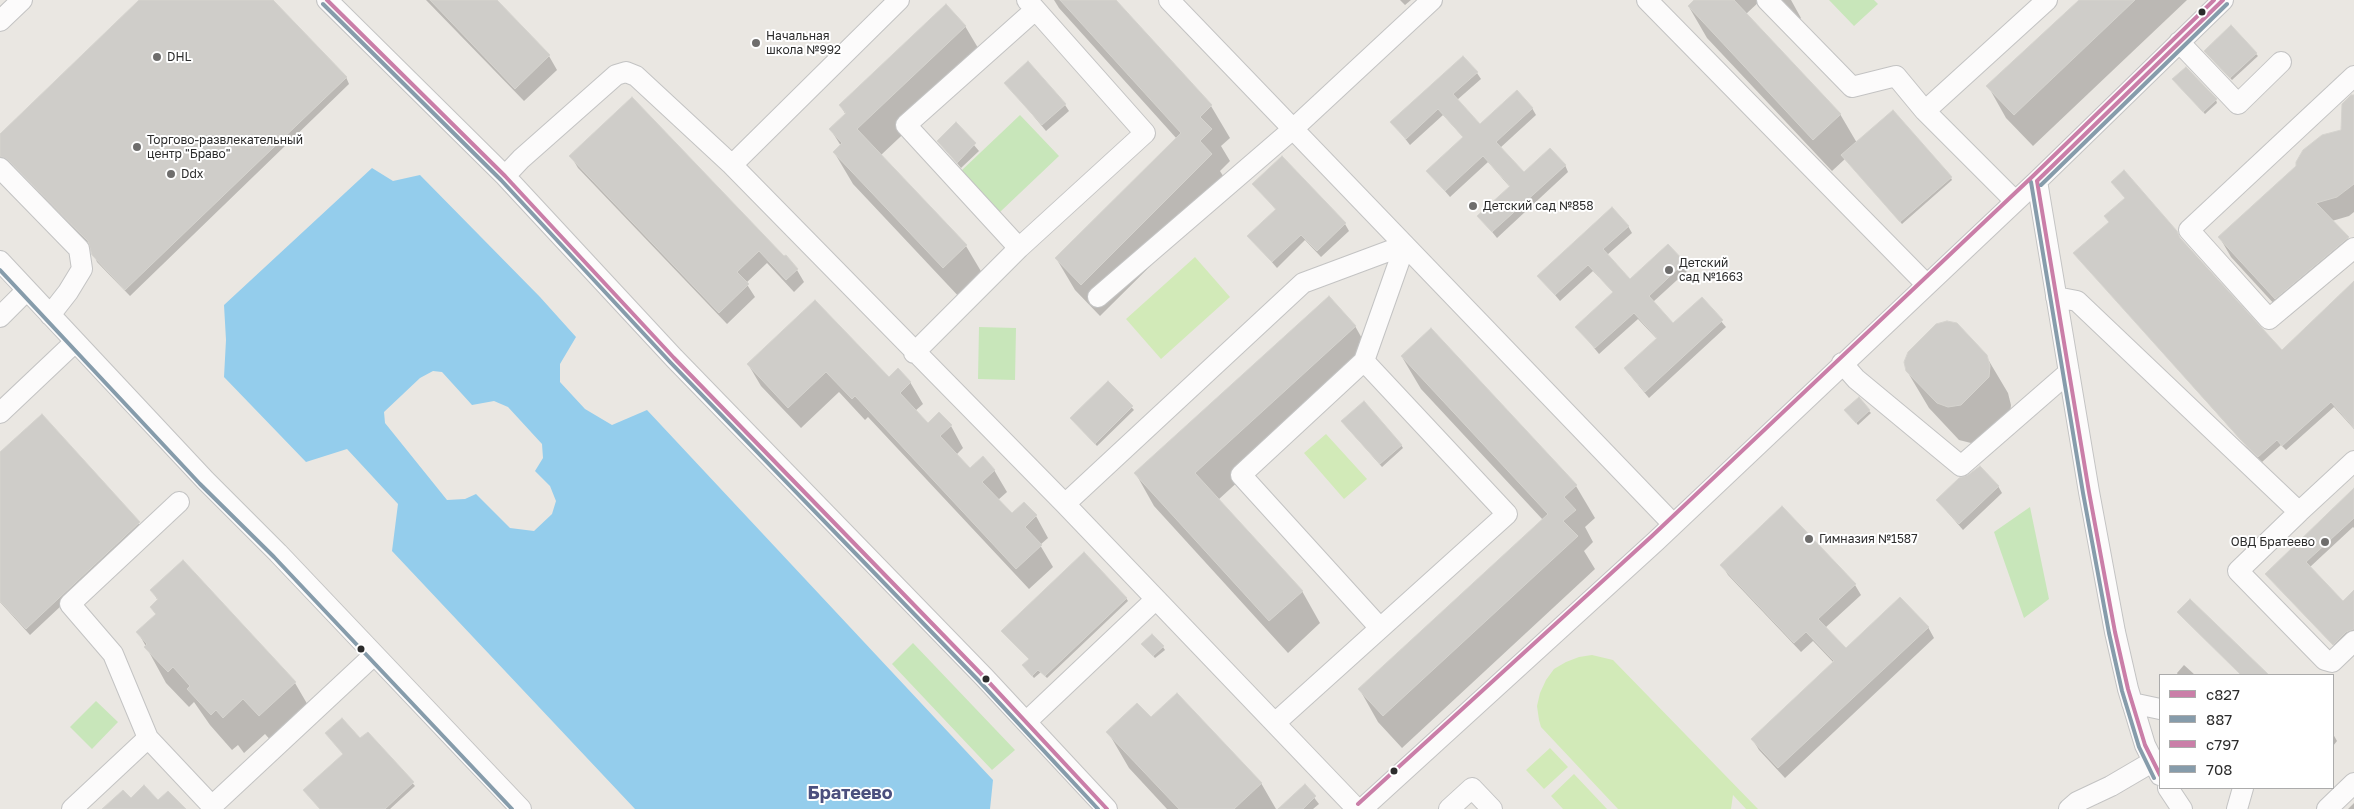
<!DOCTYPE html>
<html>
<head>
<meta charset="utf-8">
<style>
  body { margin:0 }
  #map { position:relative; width:2354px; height:809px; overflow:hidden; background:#eae7e2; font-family:"Golos Text",sans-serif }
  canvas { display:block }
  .legend { position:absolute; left:2159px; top:674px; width:175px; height:115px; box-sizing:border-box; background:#fff; border:1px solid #ababab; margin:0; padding:6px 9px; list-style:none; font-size:15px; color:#2c2c2c }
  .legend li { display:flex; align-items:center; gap:10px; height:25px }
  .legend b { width:25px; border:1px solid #ababab }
</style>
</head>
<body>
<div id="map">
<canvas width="2354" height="809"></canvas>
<ul class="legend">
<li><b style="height:6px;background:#ca7ea8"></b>с827</li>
<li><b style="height:6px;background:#869cab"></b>887</li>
<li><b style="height:6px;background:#ca7ea8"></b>с797</li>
<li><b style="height:6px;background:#869cab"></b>708</li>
</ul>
</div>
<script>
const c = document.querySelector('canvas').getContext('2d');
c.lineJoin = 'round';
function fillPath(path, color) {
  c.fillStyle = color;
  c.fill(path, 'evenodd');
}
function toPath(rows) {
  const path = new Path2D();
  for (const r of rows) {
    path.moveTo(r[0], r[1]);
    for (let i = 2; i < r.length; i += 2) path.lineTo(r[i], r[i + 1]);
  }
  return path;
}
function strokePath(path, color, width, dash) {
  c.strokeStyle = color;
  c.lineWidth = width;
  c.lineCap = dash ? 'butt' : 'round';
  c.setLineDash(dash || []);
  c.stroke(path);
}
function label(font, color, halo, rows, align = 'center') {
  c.font = font + ' "Golos Text",sans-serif';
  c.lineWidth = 4;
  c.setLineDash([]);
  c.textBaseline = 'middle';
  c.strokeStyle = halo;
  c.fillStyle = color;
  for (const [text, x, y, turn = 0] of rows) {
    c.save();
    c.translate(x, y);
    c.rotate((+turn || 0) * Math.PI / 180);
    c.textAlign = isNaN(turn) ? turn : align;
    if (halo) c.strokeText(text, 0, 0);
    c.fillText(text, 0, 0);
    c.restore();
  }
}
const green = toPath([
  [1829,0,1874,0,1878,4,1854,26],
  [1020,115,1059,156,1000,212,961,171],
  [979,327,1016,328,1015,380,978,379],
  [2030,507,2049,599,2024,618,1994,532],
  [913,643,1015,750,992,770,892,664],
  [96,701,118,722,92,749,70,727]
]);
const pitch = toPath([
  [1195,257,1230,297,1161,359,1126,319],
  [1326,434,1367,479,1344,499,1304,453],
  [1592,655,1613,660,1758,809,1746,809,1733,795,1731,809,1618,809,1541,727,1539,720,1537,706,1540,693,1546,680,1554,669,1566,662,1579,657],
  [1550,748,1568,767,1544,789,1526,770],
  [1574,774,1607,809,1563,809,1551,796]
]);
const water = toPath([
  [372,168,393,181,420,175,540,297,576,337,560,364,560,382,585,409,612,425,647,410,993,780,990,809,635,809,392,551,398,504,347,449,306,462,224,377,226,340,224,305],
  [433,371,442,372,472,405,494,401,508,407,542,444,543,458,535,471,550,486,556,501,552,514,534,531,510,528,476,494,465,499,447,500,385,423,384,412,420,378]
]);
const shadow = toPath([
  [141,0,271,0,346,77,349,84,130,296,97,262,90,245,14,166,0,162,0,136],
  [426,0,495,0,549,56,557,70,524,101],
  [1054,0,1114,0,1211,106,1230,138,1221,146,1230,161,1220,171,1230,187,1100,316,1075,290,1056,258,1177,139,1059,8],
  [1400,0,1411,0,1405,5],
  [1696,0,1761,0,1746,14,1840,114,1857,143,1951,178,1952,180,1902,224,1845,159,1832,171,1707,38,1689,7],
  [1770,0,1791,0,1801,18,1795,24],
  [2080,0,2187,0,2033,146,2006,118,1988,86],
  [965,26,984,58,881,155,966,246,985,278,962,300,853,184,834,152,841,146,831,130,846,115,840,105],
  [2207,54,2256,54,2258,56,2232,80],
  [1477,73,1481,79,1457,100,1480,125,1532,108,1536,115,1500,148,1524,174,1565,165,1568,172,1497,238,1479,216,1510,187,1488,162,1450,197,1428,171,1464,138,1443,115,1410,145,1392,122],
  [2176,82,2216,100,2217,103,2205,114],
  [1006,83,1065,105,1069,111,1046,131],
  [2354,112,2354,212,2349,216,2332,221,2348,238,2354,248,2354,262,2287,318,2231,257,2220,238,2297,167,2342,131],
  [956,124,979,151,961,168,939,141],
  [571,156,784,258,786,257,797,270,804,282,794,292,767,263,746,283,755,297,727,324,578,168],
  [1282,157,1345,224,1349,231,1321,257,1305,240,1277,268,1249,236,1276,210,1254,184],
  [2112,182,2180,238,2282,351,2354,283,2354,429,2334,407,2286,450,2281,445,2262,462,2247,447,2075,254,2110,223,2106,217,2126,199],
  [1628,226,1632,233,1607,255,1630,280,1668,246,1688,270,1653,302,1673,325,1702,299,1726,327,1649,398,1625,369,1657,339,1638,319,1599,354,1577,327,1614,293,1593,271,1560,301,1539,276],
  [815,301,889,379,910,382,923,404,915,411,928,425,951,426,963,448,956,455,970,470,994,470,1007,492,998,500,1012,515,1024,504,1036,516,1048,538,1040,545,1053,567,1029,589,868,417,865,420,839,392,801,428,761,386,748,364],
  [1355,326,1373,358,1218,500,1302,591,1320,623,1288,653,1154,506,1136,474],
  [1986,356,2008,393,2011,405,2010,415,1983,442,1971,443,1959,440,1929,408,1907,371],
  [1402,357,1576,486,1595,518,1585,527,1593,542,1584,551,1595,569,1402,748,1378,722,1360,690,1543,520,1421,389],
  [1108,383,1134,410,1097,446,1071,418],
  [1869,411,1871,413,1858,425,1848,413],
  [42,415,143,529,30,635,0,602,0,453],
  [1344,424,1401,445,1403,448,1382,467],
  [1998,486,2002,493,1963,530,1937,500],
  [2354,490,2354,528,2353,527,2310,567,2343,602,2354,592,2354,636,2337,649,2266,574],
  [183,561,295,683,316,719,280,751,265,734,244,753,238,745,232,750,210,725,194,702,189,707,166,683,138,632,156,615,151,607,158,601,152,590],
  [1722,565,1855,585,1861,595,1825,628,1846,650,1928,627,1934,638,1785,778,1759,750,1753,740,1834,663,1813,641,1801,652,1728,575],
  [1126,598,1128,601,1047,678,1041,672,1034,678,1025,668,1023,666,1030,660,1004,634],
  [2190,600,2267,675,2242,675,2180,615,2178,613],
  [1145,647,1163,647,1165,650,1155,658],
  [2184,665,2195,675,2178,675,2177,673],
  [1151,719,1261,783,1276,809,1167,809,1129,768,1108,732],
  [368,733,415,786,390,809,320,809,305,791],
  [2333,734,2337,741,2333,746],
  [1305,786,1319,804,1313,809,1280,809],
  [2354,803,2354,809,2348,809]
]);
const building = toPath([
  [139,0,273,0,347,77,125,290,92,255,88,241,8,160,0,156,0,134,139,0],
  [430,0,497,0,550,55,515,89,430,0],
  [1060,0,1116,0,1212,105,1200,117,1212,129,1200,141,1212,154,1081,285,1055,258,1181,133,1060,0],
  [1694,0,1734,0,1841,114,1813,140,1688,6,1694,0],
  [2079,0,2135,0,2014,115,1986,86,2079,0],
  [946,4,966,26,857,129,967,245,943,268,833,152,842,143,829,129,846,113,839,105,946,4],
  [2231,25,2257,53,2230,78,2204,51,2231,25],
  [1463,56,1478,72,1453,94,1480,124,1517,90,1533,108,1496,142,1524,172,1550,148,1566,165,1492,232,1477,216,1510,186,1483,156,1445,191,1426,171,1463,137,1438,109,1406,139,1390,122,1463,56],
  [1028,61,1066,104,1042,125,1004,83,1028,61],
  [2186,67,2217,99,2203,112,2172,79,2186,67],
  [2351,95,2354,95,2354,184,2337,197,2316,203,2349,237,2275,299,2218,237,2296,166,2296,162,2303,150,2322,135,2341,130,2342,104,2351,95],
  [632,97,784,256,786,255,798,269,786,280,759,251,737,272,749,284,719,313,569,156,632,97],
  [1893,110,1952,177,1900,222,1841,155,1893,110],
  [956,122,976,143,957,163,937,141,956,122],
  [1282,156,1346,223,1317,251,1301,235,1272,262,1247,236,1276,209,1252,184,1282,156],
  [2124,170,2177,231,2180,238,2282,350,2354,281,2354,428,2331,402,2282,446,2277,440,2258,457,2242,441,2073,253,2109,222,2104,216,2125,198,2111,182,2124,170],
  [1612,207,1629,226,1603,249,1630,279,1668,244,1685,262,1649,296,1673,323,1702,297,1723,320,1645,392,1624,368,1657,338,1634,313,1595,348,1575,327,1613,292,1588,265,1555,295,1537,276,1612,207],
  [1329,296,1356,326,1195,473,1303,591,1269,621,1134,473,1329,296],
  [815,300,889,377,898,368,911,382,900,393,928,423,939,412,952,425,940,436,970,468,983,456,995,470,982,482,1012,513,1024,502,1037,515,1025,527,1042,545,1016,569,855,396,852,399,826,372,788,408,747,364,815,300],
  [1947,321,1957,323,1987,355,1990,366,1989,377,1961,405,1948,407,1937,403,1906,371,1904,362,1908,352,1936,324,1947,321],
  [1431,328,1577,485,1564,497,1576,510,1563,521,1578,536,1383,716,1358,689,1548,514,1401,356,1431,328],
  [1108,381,1133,406,1095,444,1070,418,1108,381],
  [1859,397,1870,410,1856,423,1844,410,1859,397],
  [1364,401,1402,445,1380,464,1341,421,1364,401],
  [42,414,140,522,26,629,0,601,0,452,42,414],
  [1980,466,1999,486,1959,524,1936,500,1959,478,1968,475,1980,466],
  [2354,488,2354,518,2306,562,2343,601,2354,590,2354,629,2346,632,2333,645,2265,574,2354,488],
  [1782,506,1856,584,1818,619,1846,648,1900,597,1929,627,1778,768,1751,739,1834,661,1806,632,1794,643,1720,565,1782,506],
  [1084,552,1127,598,1045,676,1038,670,1032,676,1022,665,1029,659,1001,631,1084,552],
  [183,560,296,682,259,716,243,699,223,718,216,710,211,715,187,689,190,686,173,667,168,672,144,647,147,644,136,632,156,614,150,607,158,599,150,590,183,560],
  [2190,599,2269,675,2241,675,2177,612,2190,599],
  [1152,634,1164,646,1153,656,1141,644,1152,634],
  [1177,693,1262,783,1234,809,1179,809,1106,732,1137,703,1151,717,1177,693],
  [342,718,360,738,368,732,414,782,385,809,320,809,303,790,343,754,325,733,342,718],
  [1305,784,1316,796,1303,809,1278,809,1305,784],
  [144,785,158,800,168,791,186,809,102,809,123,790,131,798,144,785]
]);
const minor = toPath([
  [327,0,505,176,674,358,984,677,1107,809],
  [899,0,732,165,1065,504,1357,809],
  [1027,0,1145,133,1019,248,906,125,1035,10],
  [1169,0,1673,524],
  [1647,0,1926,284],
  [1767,0,1852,87,1896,76,1925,111],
  [0,21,22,0],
  [2179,42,2238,104,2281,62],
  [2354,76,2189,230,2269,319,2354,248],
  [0,168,79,249,82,269,68,292,50,315],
  [505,176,521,159,616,75,626,72,636,76,732,165],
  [2037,181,2089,492,2115,632,2128,689,2145,745,2160,775],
  [2015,201,1925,111,2047,0],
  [0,261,205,480,278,553,521,809],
  [1098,297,1293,129,1432,0],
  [2056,297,2077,301,2299,512,2238,571,2325,660,2332,662,2354,641],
  [0,317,27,290],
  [914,353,1019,248],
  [1842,363,1856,379,1961,466,2069,372],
  [0,413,74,343],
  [179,502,70,604,113,654,148,738,212,806,374,655],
  [1065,504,1303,283,1405,245,1364,361],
  [2299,512,2354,461],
  [2132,703,2160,709],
  [1026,722,1156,599],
  [1275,723,1507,514,1364,361,1241,475,1380,628],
  [2168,788,2182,809],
  [72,809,148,738],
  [1362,809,1656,541,2037,181,2223,0],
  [1449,809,1472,788,1492,809],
  [2069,809,2077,802,2111,786,2152,762],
  [2237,809,2243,788],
  [2327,809,2354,783]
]);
const bus1 = toPath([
  [327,0,505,176,674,358,984,677,1107,809],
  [2037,181,2089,492,2115,632,2128,689,2145,745,2160,775],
  [2037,181,2223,0]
]);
const bus2 = toPath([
  [2031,182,2083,493,2109,633,2122,691,2139,747,2154,778],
  [2041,185,2227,4],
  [0,270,200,484,274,557,512,809]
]);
const bus3 = toPath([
  [1358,804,1652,536,2033,176,2214,0]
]);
const bus4 = toPath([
  [323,4,501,180,670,362,979,681,1098,809]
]);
const markers = [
  [2202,12,4.5,"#2c2c2c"],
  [756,43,5,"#6e6d6c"],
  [157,57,5,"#6e6d6c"],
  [137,147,5,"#6e6d6c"],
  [171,174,5,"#6e6d6c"],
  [1473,206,5,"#6e6d6c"],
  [1669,270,5,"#6e6d6c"],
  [1809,539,5,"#6e6d6c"],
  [2325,542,5,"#6e6d6c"],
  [361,649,4.5,"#2c2c2c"],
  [986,679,4.5,"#2c2c2c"],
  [1394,771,4.5,"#2c2c2c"]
];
const poiNames = [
  ["Начальная",766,36],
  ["школа №992",766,50],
  ["DHL",167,57],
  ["Торгово-развлекательный",147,140],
  ["центр \"Браво\"",147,154],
  ["Ddx",181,174],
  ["Детский сад №858",1483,206],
  ["Детский",1679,263],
  ["сад №1663",1679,277],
  ["Гимназия №1587",1819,539],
  ["ОВД Братеево",2315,542,"right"]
];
const districtNames = [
  ["Братеево",850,793]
];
fillPath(green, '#c8e6ba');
fillPath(pitch, '#d2eab8');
fillPath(water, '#94cdec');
fillPath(shadow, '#0003');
fillPath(building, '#cfcdc9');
strokePath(building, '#d5d3ce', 1);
strokePath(minor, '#c3c3c3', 22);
strokePath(minor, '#fcfbfb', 20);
strokePath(bus1, '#ca7ea8', 4);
strokePath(bus2, '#869cab', 4);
strokePath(bus3, '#ca7ea8', 4);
strokePath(bus4, '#869cab', 4);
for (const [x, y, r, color] of markers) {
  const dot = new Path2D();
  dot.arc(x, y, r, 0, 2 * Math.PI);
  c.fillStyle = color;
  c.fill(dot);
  strokePath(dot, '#fff', 2);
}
label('12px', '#2c2c2c', '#fff', poiNames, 'left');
label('bold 18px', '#4b4f7e', '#fff', districtNames);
</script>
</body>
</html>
